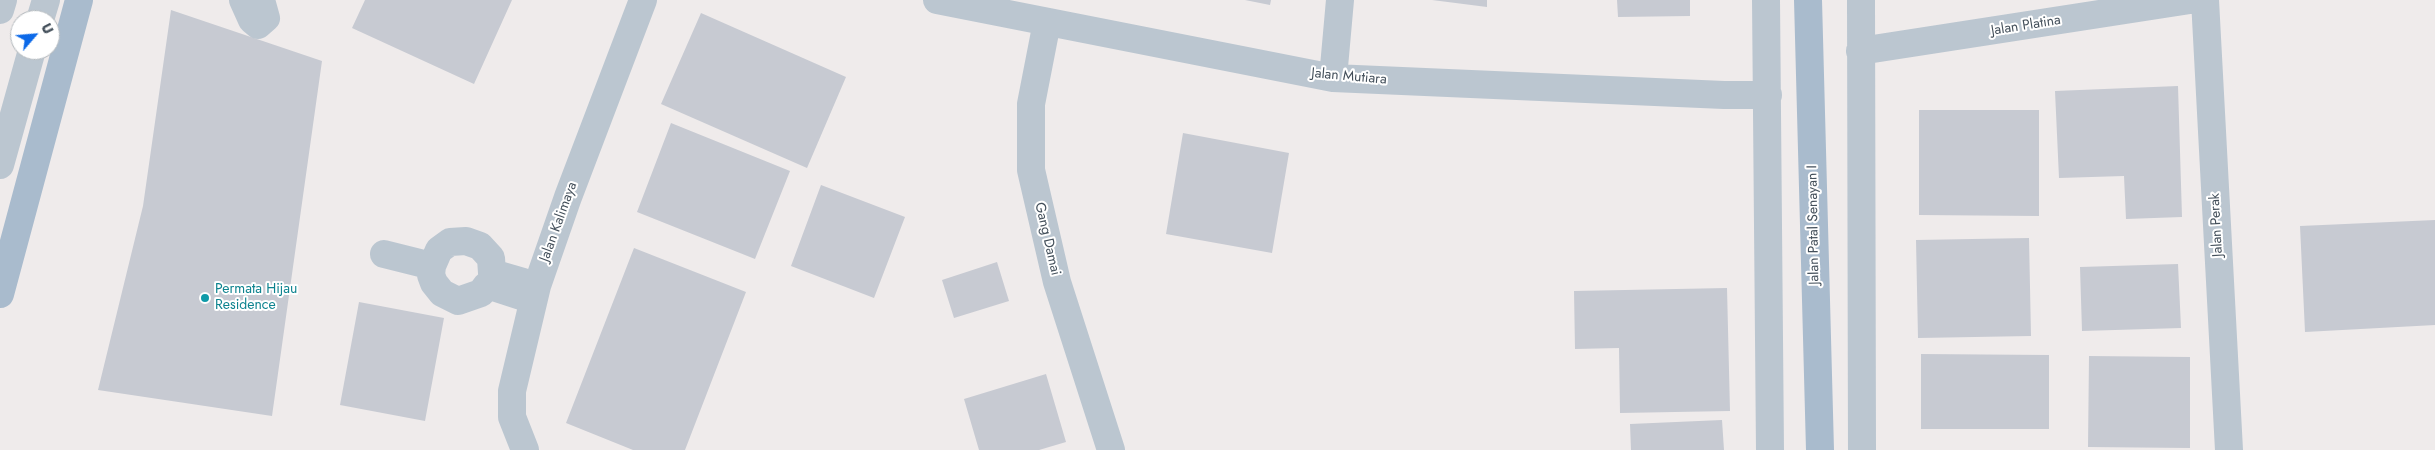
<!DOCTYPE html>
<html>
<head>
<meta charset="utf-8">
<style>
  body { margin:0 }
  #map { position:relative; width:2435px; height:450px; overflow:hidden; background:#efebeb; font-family:Jost,sans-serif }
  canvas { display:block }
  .north { position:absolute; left:10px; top:10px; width:50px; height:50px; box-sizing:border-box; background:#fff; border:1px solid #b4b9bd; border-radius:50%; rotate:63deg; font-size:14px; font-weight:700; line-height:20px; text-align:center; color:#434f5a }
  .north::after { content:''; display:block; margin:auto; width:18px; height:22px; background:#0c69e8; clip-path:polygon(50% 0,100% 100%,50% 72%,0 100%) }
</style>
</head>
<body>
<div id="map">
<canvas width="2435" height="450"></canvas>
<div class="north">U</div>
</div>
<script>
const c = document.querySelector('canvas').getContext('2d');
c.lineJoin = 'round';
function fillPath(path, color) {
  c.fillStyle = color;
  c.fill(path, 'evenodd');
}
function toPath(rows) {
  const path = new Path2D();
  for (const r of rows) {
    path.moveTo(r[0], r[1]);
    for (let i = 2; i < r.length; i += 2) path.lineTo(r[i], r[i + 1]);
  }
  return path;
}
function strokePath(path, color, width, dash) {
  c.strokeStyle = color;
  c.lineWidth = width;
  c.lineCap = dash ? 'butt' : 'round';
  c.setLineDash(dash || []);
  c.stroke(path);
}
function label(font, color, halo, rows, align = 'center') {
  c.font = font + ' Jost,sans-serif';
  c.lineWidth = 4;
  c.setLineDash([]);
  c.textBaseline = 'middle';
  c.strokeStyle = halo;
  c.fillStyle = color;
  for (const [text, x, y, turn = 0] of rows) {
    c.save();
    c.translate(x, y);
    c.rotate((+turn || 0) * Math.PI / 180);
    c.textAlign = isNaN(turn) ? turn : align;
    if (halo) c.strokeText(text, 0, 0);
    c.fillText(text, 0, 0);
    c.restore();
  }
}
const building = toPath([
  [365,0,512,0,474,84,352,28],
  [1245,0,1271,0,1270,5],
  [1432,0,1487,0,1487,7],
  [1617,0,1690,0,1690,16,1618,17],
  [171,10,322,61,272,416,98,390,143,206],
  [701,13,846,77,807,168,661,104],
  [2178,86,2182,217,2126,219,2124,176,2059,178,2055,91],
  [1919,110,2039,110,2039,216,1919,215],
  [671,123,790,171,755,259,637,212],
  [1183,133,1289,153,1272,253,1166,234],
  [821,185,905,217,874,298,791,266],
  [2435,220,2435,325,2305,332,2300,226],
  [2029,238,2031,336,1918,338,1916,240],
  [634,248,746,292,685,450,633,450,566,423],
  [997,262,1009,301,954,318,942,280],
  [2178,264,2181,328,2082,331,2080,267],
  [1727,288,1730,411,1620,413,1619,348,1575,349,1574,291],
  [359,302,444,318,425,421,340,405],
  [1921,354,2049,355,2049,429,1921,429],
  [2089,356,2190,357,2190,448,2088,447],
  [1046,374,1066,442,1039,450,979,450,964,399],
  [1722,420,1724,450,1631,450,1630,424]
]);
const minor = toPath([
  [243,0,252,20,258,25,266,18,261,0],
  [937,0,1333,78,1724,95,1768,95],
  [1766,0,1770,450],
  [1861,0,1862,450],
  [2205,0,2229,450],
  [0,10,3,0],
  [40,20,46,0],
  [1047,22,1031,104,1031,170,1057,282,1111,450],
  [1860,51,2190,0],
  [1333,78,1340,0],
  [0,165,32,50],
  [384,254,432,266,431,275,434,283,442,293,458,301,481,293,487,285,533,300],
  [432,266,439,250,450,242,466,241,480,246,491,258,492,273,523,282],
  [525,450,512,417,512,391,537,286,568,197,643,0]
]);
const major = toPath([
  [1808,0,1820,450],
  [0,294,79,0]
]);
const markers = [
  [205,298,5,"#0f9aa8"]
];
const streetNames = [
  ["Jalan Platina",2026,26,-9],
  ["Jalan Mutiara",1349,77,5],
  ["Jalan Kalimaya",559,222,-70],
  ["Jalan Patal Senayan I",1814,225,-91],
  ["Jalan Perak",2217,225,-93],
  ["Gang Damai",1047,239,77]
];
const cultureNames = [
  ["Permata Hijau",215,290],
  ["Residence",215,306]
];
fillPath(building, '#c7cad2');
strokePath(minor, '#bbc6d0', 28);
strokePath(major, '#a9bbcd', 28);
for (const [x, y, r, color] of markers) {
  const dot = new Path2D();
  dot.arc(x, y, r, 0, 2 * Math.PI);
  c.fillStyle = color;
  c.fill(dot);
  strokePath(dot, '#fff', 2);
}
label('14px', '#434f5a', '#fff', streetNames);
label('14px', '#0d838f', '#fff', cultureNames, 'left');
</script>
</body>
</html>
